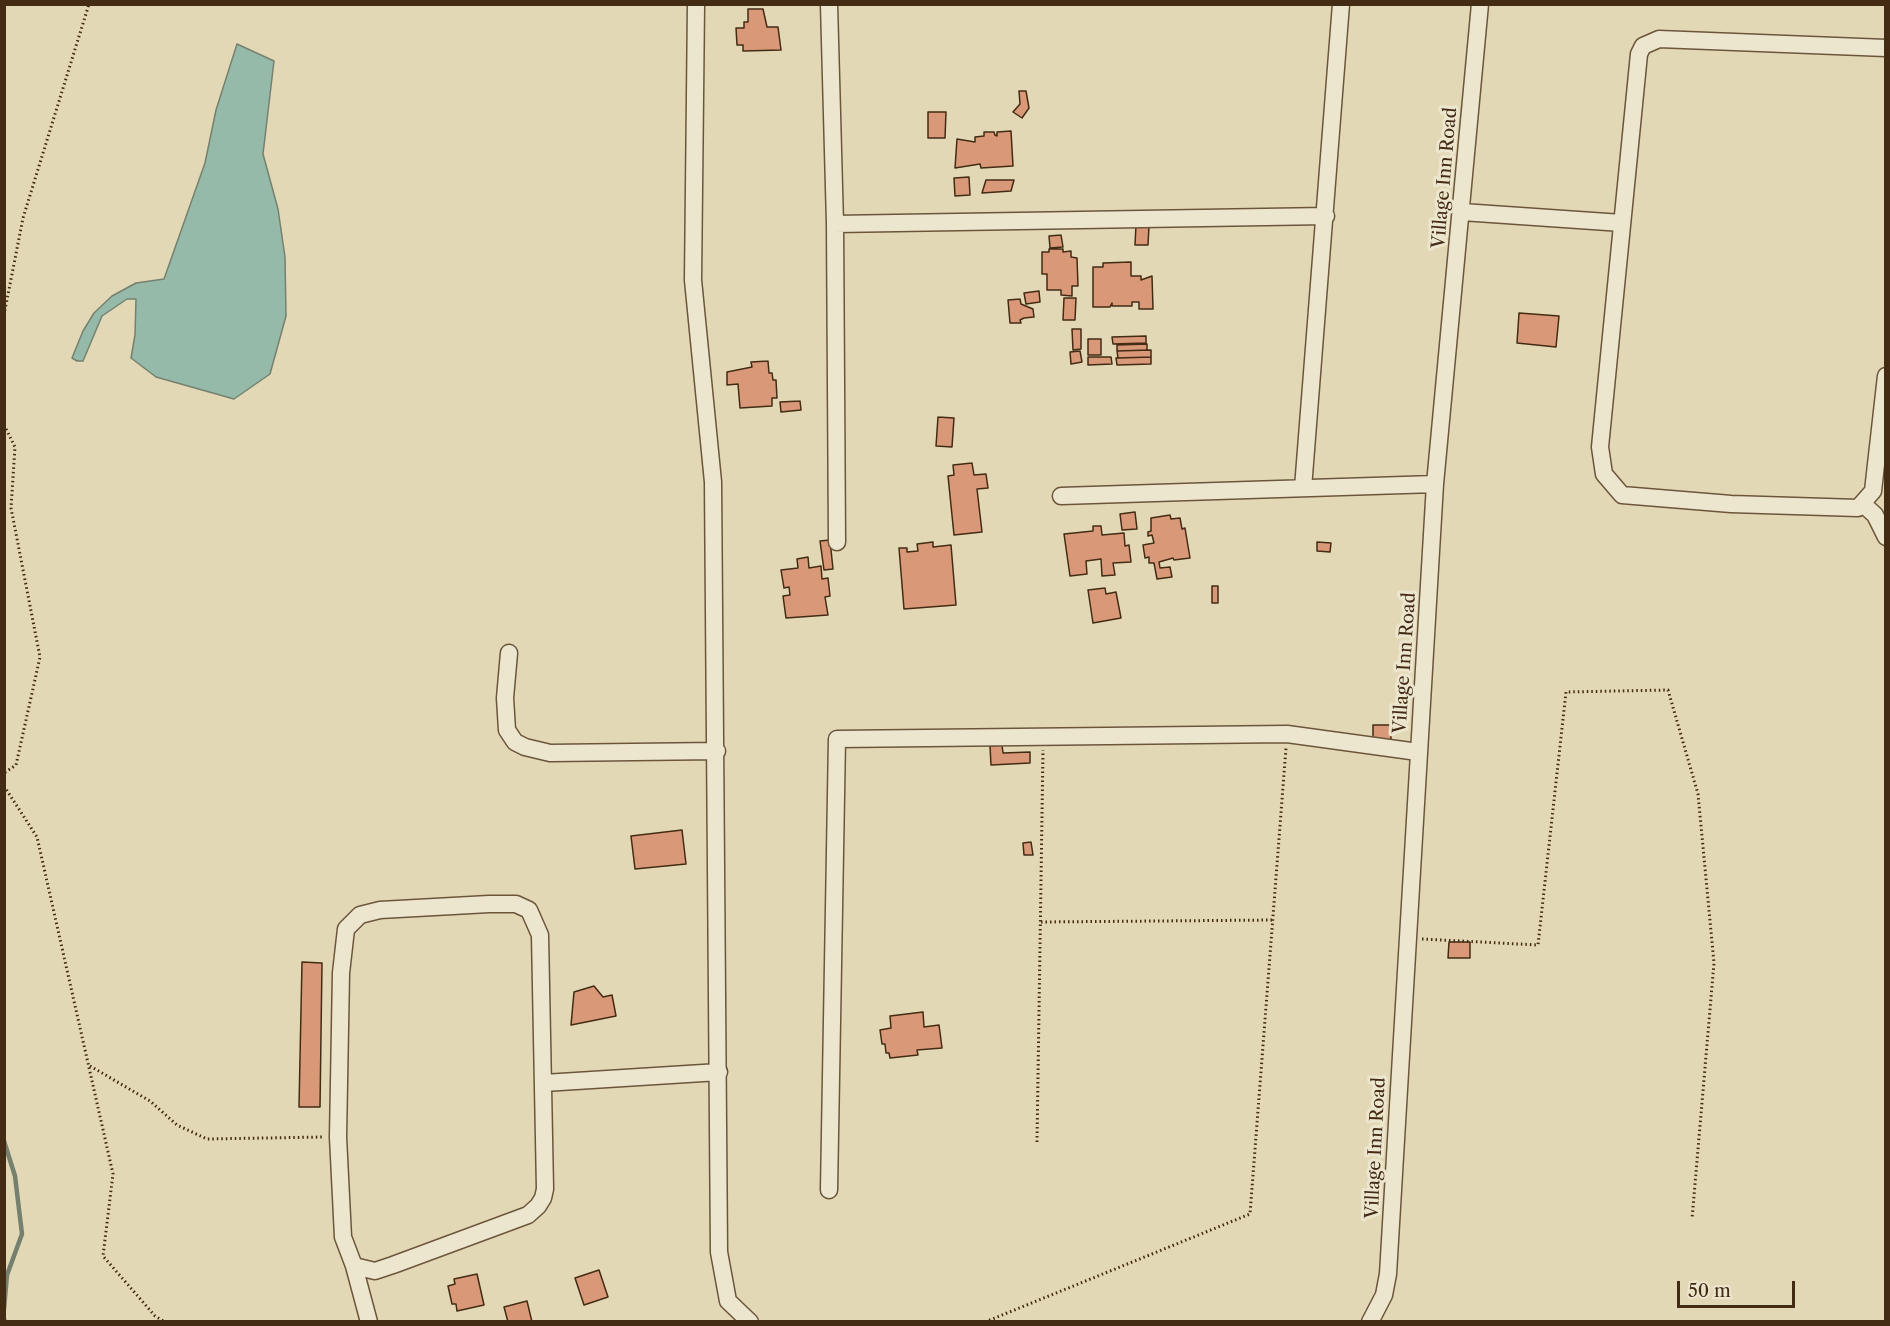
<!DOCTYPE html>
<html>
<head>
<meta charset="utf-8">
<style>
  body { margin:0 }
  #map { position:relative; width:1890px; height:1326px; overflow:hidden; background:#e3d8b5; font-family:"Libre Caslon Text",serif }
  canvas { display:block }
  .frame { position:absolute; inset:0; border:6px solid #432b14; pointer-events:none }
  .scale { position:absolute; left:1677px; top:1281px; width:118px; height:27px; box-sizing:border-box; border:3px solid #432b14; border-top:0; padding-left:8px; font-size:18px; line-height:21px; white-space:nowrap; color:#432b14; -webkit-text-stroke:4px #ede6cf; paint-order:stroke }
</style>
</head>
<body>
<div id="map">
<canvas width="1890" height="1326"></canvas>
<div class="frame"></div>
<div class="scale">50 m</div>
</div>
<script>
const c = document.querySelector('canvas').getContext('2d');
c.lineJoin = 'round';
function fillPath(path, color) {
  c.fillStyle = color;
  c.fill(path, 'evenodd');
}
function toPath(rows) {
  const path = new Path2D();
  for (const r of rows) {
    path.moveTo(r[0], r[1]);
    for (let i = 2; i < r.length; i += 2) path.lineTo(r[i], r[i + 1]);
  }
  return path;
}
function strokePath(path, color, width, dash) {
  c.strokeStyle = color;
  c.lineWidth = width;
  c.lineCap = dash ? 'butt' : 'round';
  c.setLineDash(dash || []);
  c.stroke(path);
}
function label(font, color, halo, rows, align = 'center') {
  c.font = font + ' "Libre Caslon Text",serif';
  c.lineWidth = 6;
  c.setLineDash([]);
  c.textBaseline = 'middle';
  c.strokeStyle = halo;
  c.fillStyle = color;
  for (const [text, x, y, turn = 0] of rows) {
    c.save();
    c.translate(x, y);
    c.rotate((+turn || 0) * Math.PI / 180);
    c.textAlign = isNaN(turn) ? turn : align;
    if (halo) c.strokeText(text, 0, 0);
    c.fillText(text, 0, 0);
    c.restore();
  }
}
const water = toPath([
  [237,44,274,61,263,154,278,209,285,257,286,316,270,374,234,399,156,377,131,358,135,335,136,299,127,299,102,316,83,361,77,361,72,358,83,331,94,313,112,296,136,283,164,279,205,163,216,110,237,44]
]);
const stream = toPath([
  [4,1141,15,1176,22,1234,7,1275,4,1309],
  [4,1319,5,1322]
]);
const building = toPath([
  [748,9,763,9,767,27,778,27,781,50,743,51,743,45,737,45,736,28,744,28,744,22,748,22,748,9],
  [1019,91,1026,91,1029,108,1022,118,1013,112,1020,104,1019,91],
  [928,112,946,112,945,138,928,138,928,112],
  [1011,131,1013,166,981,168,980,164,955,168,957,139,975,142,975,137,984,136,984,132,994,132,995,135,997,136,997,132,1011,131],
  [969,177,970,195,955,196,954,178,969,177],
  [986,180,1014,180,1011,191,982,193,986,180],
  [1136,225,1149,226,1148,245,1135,245,1136,225],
  [1061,235,1063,247,1050,248,1049,236,1061,235],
  [1049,249,1063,249,1063,252,1071,251,1071,257,1077,258,1078,286,1072,286,1072,296,1061,295,1061,290,1047,290,1047,274,1042,274,1042,252,1049,252,1049,249],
  [1131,262,1131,276,1141,276,1141,280,1152,276,1153,309,1139,309,1139,302,1132,302,1132,306,1112,306,1112,303,1110,307,1093,307,1093,267,1103,267,1103,263,1131,262],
  [1039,291,1040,302,1026,304,1024,293,1039,291],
  [1064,298,1076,298,1075,320,1063,320,1064,298],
  [1020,299,1021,304,1033,309,1034,317,1024,318,1020,320,1021,323,1010,323,1008,300,1020,299],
  [1519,313,1559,316,1556,347,1517,343,1519,313],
  [1072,329,1081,329,1081,349,1073,350,1072,329],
  [1146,336,1146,343,1113,344,1112,337,1146,336],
  [1088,339,1101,339,1101,355,1088,355,1088,339],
  [1147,344,1147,350,1117,351,1117,345,1147,344],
  [1151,350,1151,357,1118,358,1117,351,1151,350],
  [1080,351,1082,362,1071,364,1070,352,1080,351],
  [1088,357,1111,357,1112,364,1088,365,1088,357],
  [1151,357,1151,364,1117,365,1116,358,1151,357],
  [768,361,769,373,772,373,773,380,776,380,777,398,772,398,772,406,740,408,738,384,727,385,727,372,752,367,751,362,768,361],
  [800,401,801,410,781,412,780,402,800,401],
  [938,417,954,418,952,447,936,446,938,417],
  [972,463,974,475,986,474,988,488,977,489,982,532,954,535,948,476,954,475,953,465,972,463],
  [1135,512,1137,529,1122,530,1120,514,1135,512],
  [1170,515,1171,519,1180,518,1182,529,1185,528,1190,558,1174,560,1173,558,1159,562,1160,568,1170,567,1172,577,1157,579,1154,563,1149,563,1149,557,1145,558,1143,545,1154,543,1152,535,1148,536,1148,532,1151,531,1151,518,1170,515],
  [1093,526,1101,526,1102,535,1124,533,1125,546,1129,545,1131,562,1113,563,1115,575,1102,576,1101,559,1086,561,1087,574,1070,576,1064,534,1093,531,1093,526],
  [830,540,833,569,824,570,820,541,830,540],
  [933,542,933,547,951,545,956,605,904,609,899,548,907,548,907,552,918,551,917,544,933,542],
  [1317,542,1331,543,1330,552,1317,551,1317,542],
  [808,557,809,568,821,566,822,579,828,578,830,596,825,597,828,615,786,618,783,596,790,595,789,587,784,588,781,570,798,568,797,559,808,557],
  [1212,586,1218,586,1218,603,1212,603,1212,586],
  [1105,588,1106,594,1116,592,1121,618,1093,623,1088,590,1105,588],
  [1373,725,1391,725,1391,740,1373,741,1373,725],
  [1002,745,1003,753,1030,752,1030,763,991,765,990,746,1002,745],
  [682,830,686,864,635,869,631,836,682,830],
  [1031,842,1033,855,1024,855,1023,843,1031,842],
  [1449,942,1470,942,1470,958,1448,958,1449,942],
  [302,962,322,963,320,1107,299,1107,302,962],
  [594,986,603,997,612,995,616,1016,571,1025,574,992,594,986],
  [923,1012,924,1027,939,1025,942,1048,917,1050,918,1055,890,1058,889,1053,886,1053,885,1044,882,1044,880,1030,891,1028,890,1016,923,1012],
  [599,1270,608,1297,584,1305,575,1278,599,1270],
  [477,1274,484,1305,457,1311,456,1304,452,1304,448,1286,455,1284,454,1279,477,1274],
  [527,1301,532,1322,508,1322,504,1307,527,1301]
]);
const path = toPath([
  [4,315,23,218,89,4],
  [4,425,15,447,11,508,40,657,16,765,4,773],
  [4,786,37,837,113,1174,103,1256,155,1316,165,1322],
  [1041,922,1273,920],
  [1422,939,1538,945,1566,692,1668,690,1698,794,1714,963,1692,1219],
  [90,1066,150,1101,177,1125,207,1139,324,1137],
  [1037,1142,1043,750],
  [985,1322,1250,1214,1286,748]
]);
const minor = toPath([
  [696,4,693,280,713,482,719,1252,728,1301,750,1322],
  [829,4,835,224,837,542],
  [1886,48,1659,39,1643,46,1639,54,1600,447,1604,474,1622,495,1731,504,1858,508,1873,491,1886,376],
  [1462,212,1622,223],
  [835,224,1326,216],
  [1303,488,1341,4],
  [1061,496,1435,484],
  [1864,505,1875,515,1886,537],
  [509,653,505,698,507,730,515,742,525,747,550,753,717,751],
  [489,904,516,904,529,910,540,935,545,1189,543,1198,538,1206,528,1215,393,1265,375,1271,354,1266,343,1237,338,1137,341,973,346,929,360,915,380,910,489,904],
  [544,1083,719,1072],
  [829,1190,837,739,1287,734,1418,752],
  [354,1266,369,1322],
  [1370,1322,1384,1295,1388,1274,1435,484,1480,4]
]);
const streetNames = [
  ["Village Inn Road",1445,178,-85],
  ["Village Inn Road",1405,663,-86],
  ["Village Inn Road",1376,1148,-87]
];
fillPath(water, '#96baaa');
strokePath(water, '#75816e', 1.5);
strokePath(stream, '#75816e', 4.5);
fillPath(building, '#d99978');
strokePath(building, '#432b14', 1.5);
strokePath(minor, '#6b563c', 19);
strokePath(path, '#432b14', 3, [1.5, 3]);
strokePath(minor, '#ede6cf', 16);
label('18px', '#432b14', '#ede6cf', streetNames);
</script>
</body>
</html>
